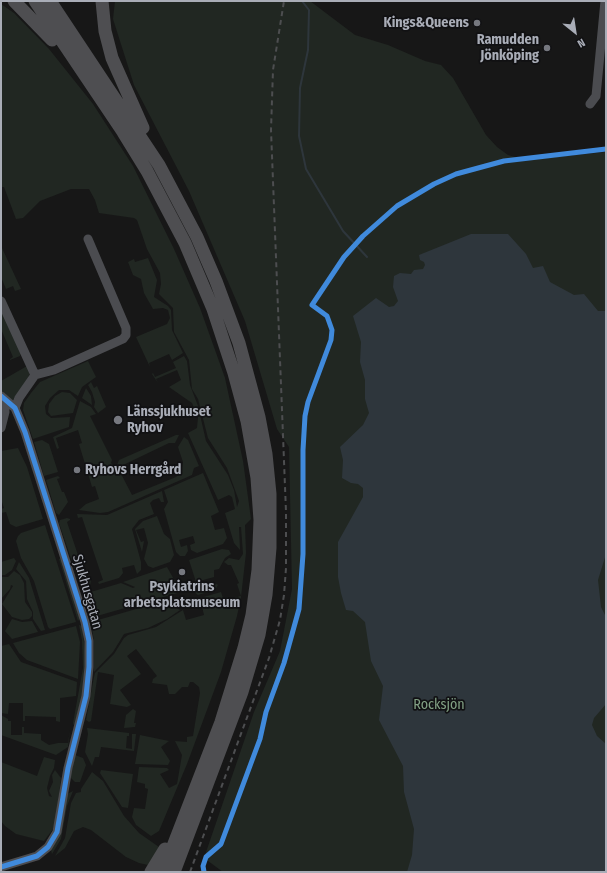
<!DOCTYPE html>
<html>
<head>
<meta charset="utf-8">
<style>
  body { margin:0 }
  #map { position:relative; width:607px; height:873px; overflow:hidden; background:#171717; font-family:"Fira Sans Condensed",sans-serif }
  canvas { display:block }
  .frame { position:absolute; inset:0; border:2px solid #a9adb7; pointer-events:none }
  .north { position:absolute; left:555px; top:12px; width:40px; height:40px; -webkit-text-stroke:3px #111113; paint-order:stroke; rotate:150deg; font-size:11px; font-weight:700; line-height:16px; text-align:center; color:#a9adb7 }
  .north::after { content:''; display:block; margin:auto; width:14px; height:18px; background:#a9adb7; clip-path:polygon(50% 0,100% 100%,50% 72%,0 100%) }
</style>
</head>
<body>
<div id="map">
<canvas width="607" height="873"></canvas>
<div class="frame"></div>
<div class="north">N</div>
</div>
<script>
const c = document.querySelector('canvas').getContext('2d');
c.lineJoin = 'round';
function fillPath(path, color) {
  c.fillStyle = color;
  c.fill(path, 'evenodd');
}
function toPath(rows) {
  const path = new Path2D();
  for (const r of rows) {
    path.moveTo(r[0], r[1]);
    for (let i = 2; i < r.length; i += 2) path.lineTo(r[i], r[i + 1]);
  }
  return path;
}
function strokePath(path, color, width, dash) {
  c.strokeStyle = color;
  c.lineWidth = width;
  c.lineCap = dash ? 'butt' : 'round';
  c.setLineDash(dash || []);
  c.stroke(path);
}
function label(font, color, halo, rows, align = 'center') {
  c.font = font + ' "Fira Sans Condensed",sans-serif';
  c.lineWidth = 3.5;
  c.setLineDash([]);
  c.textBaseline = 'middle';
  c.strokeStyle = halo;
  c.fillStyle = color;
  for (const [text, x, y, turn = 0] of rows) {
    c.save();
    c.translate(x, y);
    c.rotate((+turn || 0) * Math.PI / 180);
    c.textAlign = isNaN(turn) ? turn : align;
    if (halo) c.strokeText(text, 0, 0);
    c.fillText(text, 0, 0);
    c.restore();
  }
}
const green = toPath([
  [115,1,310,1,355,35,388,45,425,61,441,65,453,78,486,135,497,147,508,155,525,160,606,152,606,872,223,872,204,858,254,712,280,651,292,589,289,447,277,429,245,321,189,191,134,85,113,19],
  [1,4,14,13,49,49,93,104,133,166,174,249,200,308,225,378,243,461,251,519,245,525,246,553,241,597,237,616,221,672,187,764,159,831,151,836,136,825,132,817,134,808,145,809,148,789,145,788,145,784,137,782,139,767,167,768,169,770,160,774,169,788,177,784,182,755,175,741,187,742,187,737,193,736,200,693,199,687,193,682,190,682,188,687,182,687,175,694,169,694,167,685,152,683,153,679,157,676,136,649,127,656,141,674,120,690,131,705,127,707,110,704,114,675,98,672,91,721,89,722,86,720,94,677,95,673,114,654,124,638,128,635,156,627,183,610,186,620,204,615,200,598,221,592,223,598,227,597,230,599,241,596,237,584,239,583,231,565,228,565,224,562,229,558,239,560,243,554,241,527,239,527,240,550,234,543,225,513,235,509,232,497,229,495,218,500,188,433,197,428,198,417,192,403,169,387,181,380,177,370,156,379,158,383,152,374,153,373,155,377,176,368,173,362,184,356,187,361,190,385,198,406,206,441,228,475,234,490,237,507,239,501,227,468,208,438,198,399,192,389,189,360,174,332,173,308,159,294,161,284,160,273,147,249,137,220,134,218,99,213,95,200,89,189,71,189,40,201,23,218,16,219,4,187,1,187],
  [2,248,21,289,15,291,13,286,6,289,1,277,1,249],
  [148,258,157,280,154,297,168,306,171,310,172,330,183,353,172,360,169,354,149,363,150,367,136,337,167,324,170,318,168,310,163,308,153,309,144,293,141,279,133,275,128,262,134,259,135,262],
  [1,312,3,313,21,352,20,356,10,360,10,359,13,357,1,329],
  [88,361,96,377,82,387,78,396,69,390,59,390,50,398,45,406,46,414,51,418,70,417,69,427,33,439,23,410,24,403,31,393,40,382],
  [27,366,30,372,28,379,12,401,1,391,1,381],
  [91,382,94,388,97,386,106,407,98,413,94,407,95,402,92,392,88,385],
  [86,388,91,396,92,405,82,398],
  [62,392,70,393,77,400,73,413,51,416,48,412,49,404,55,396],
  [80,401,91,407,96,414,90,416,112,460,111,463,120,472,132,495,176,477,181,473,183,462,178,447,184,437,188,440,199,466,194,468,192,475,108,512,100,513,79,510,86,504,99,499,95,486,92,487,79,444,82,443,78,430,56,438,59,448,57,449,53,437,72,428],
  [176,435,179,435,175,443,169,443,119,467,117,465,119,460],
  [42,440,49,444,58,472,44,476,34,442],
  [18,448,27,467,43,519,16,527,10,524,6,512,1,513,1,509,4,508,1,499,1,451],
  [203,473,219,512,211,516,215,530,224,528,227,538,223,544,197,553,191,550,190,545,195,543,193,536,179,540,181,547,187,545,188,551,185,556,180,556,176,552,164,509,168,502,164,490],
  [58,476,60,478,57,479,62,492,64,492,68,502,59,515,56,513,46,480],
  [162,491,164,502,161,502,159,498,153,500,150,503,154,514,139,520,132,529,141,562,141,570,137,574,134,565,122,568,123,573,119,578,99,584,98,582,103,580,82,517,78,518,77,514,107,515],
  [157,516,164,534,170,539,174,555,170,562,153,568,148,566,144,559,148,543,144,528,136,530,141,542,144,541,142,552,135,529,143,521],
  [67,518,70,519,70,520,67,522,86,579,90,578,91,580,90,586,84,589,81,588,59,523,60,520],
  [45,525,76,622,50,629,48,627,34,581,21,558,16,541,18,536,21,533],
  [222,549,229,550,231,554,225,558,219,569,214,570,214,577,196,582,189,560],
  [14,558,16,561,12,570,5,575,1,575,1,562],
  [62,558,80,618,78,621,59,559],
  [19,562,29,578,45,630,41,631,33,619,33,612,27,599,26,581,16,569],
  [167,567,181,592,90,618,84,598,84,594,121,583,133,588,135,587,123,582],
  [14,571,20,575,24,583,25,602,32,612,32,616,29,619,22,620,12,617,2,604,13,586,11,585,10,589,1,599,1,577,8,577],
  [212,581,218,585,215,590,198,595,194,592,194,587],
  [164,601,180,610,167,619,148,628,124,634,113,652,94,672,94,641,91,622],
  [12,619,22,622,32,621,38,632,12,639,5,631],
  [79,625,82,626,86,658,82,698,74,726,73,723,83,668,82,640],
  [76,626,80,642,78,679,27,660,19,653,13,643],
  [9,644,21,662,77,682,76,696,60,698,60,722,56,721,56,717,25,716,25,721,23,721,23,703,9,703,8,714,1,713,1,646],
  [133,709,136,711,134,723,136,723,135,727,124,728,126,715],
  [1,715,8,719,8,721,11,721,11,735,22,735,22,727,24,727,24,733,41,734,41,740,49,745,58,743,68,743,70,730,68,747,56,755,1,735],
  [87,728,129,733,129,736,127,736,126,748,132,749,132,734,136,734,134,751,101,747,99,757,95,757,92,766,85,752,88,734],
  [140,735,169,741,161,747,170,761,168,765,135,764],
  [75,755,83,758,86,765,80,782,75,782,70,777],
  [44,757,55,760,54,768,50,776,47,788,49,796,52,797,49,791,53,782,52,775,55,770,61,778,56,818,53,829,44,841,16,834,5,826,1,821,1,762,37,776],
  [101,770,133,774,128,808,122,807,100,773],
  [92,772,103,781,124,816,139,833,159,847,152,861,148,865,139,863,126,857,91,830,83,827,74,831,65,848,55,856,65,838,71,803,76,793,81,792,81,789],
  [73,791,67,806,61,839,52,854,51,850,67,794]
]);
const water = toPath([
  [471,234,508,234,526,254,533,268,543,266,550,282,574,295,584,294,598,311,606,311,606,554,598,580,601,607,606,617,606,704,594,718,592,725,597,736,606,744,606,872,407,872,412,855,414,829,404,792,403,766,379,720,383,686,371,661,365,622,353,611,346,610,341,593,338,577,338,542,363,497,363,488,358,484,351,483,342,478,343,460,340,447,363,425,369,413,365,399,365,380,360,362,361,342,353,316,376,298,389,307,394,306,398,301,393,287,394,276,400,273,411,274,414,270,423,269,425,265,424,262,420,260,419,255]
]);
const stream = toPath([
  [302,1,309,10,308,50,300,88,299,136,306,169,343,231,367,257]
]);
const minor = toPath([
  [590,104,596,96,605,1],
  [1,301,35,375,19,398,15,408],
  [35,375,54,370,123,339,126,335,126,328,88,239],
  [1,396,15,408,25,432,85,622,89,641,89,667,86,696,68,768,57,832,48,847,37,856,1,867],
  [1,428,5,412,4,399]
]);
const highway = toPath([
  [14,1,52,40],
  [35,1,123,132,147,171,185,243,213,309,234,373,247,421,257,478,260,520,258,570,252,615,244,648,221,722,163,872],
  [50,1,159,165,197,237,216,281,239,343,259,417,266,454,270,494,270,548,266,595,259,635,242,692,174,872],
  [102,1,105,31,112,58,143,128],
  [151,872,165,849]
]);
const rail = toPath([
  [190,872,269,658,280,620,284,595,286,568,286,512,271,130,273,70,284,1]
]);
const cycleway = toPath([
  [1,396,15,408,25,432,85,622,89,641,89,667,86,696,68,768,57,832,48,847,37,856,1,867],
  [204,872,203,866,206,857,221,844,260,739,266,712,284,663,299,609,303,554,303,450,305,416,308,402,331,340,332,330,327,316,312,305,344,257,363,236,397,206,434,184,456,174,504,161,606,149]
]);
const markers = [
  [477,23,4,"#76787f"],
  [547,48,4,"#76787f"],
  [118,420,5,"#76787f"],
  [77,470,4,"#76787f"],
  [182,572,4,"#76787f"]
];
const poiNames = [
  ["Kings&Queens",469,23],
  ["Ramudden",539,40],
  ["Jönköping",539,56],
  ["Länssjukhuset",127,412,"left"],
  ["Ryhov",127,428,"left"],
  ["Ryhovs Herrgård",85,470,"left"],
  ["Psykiatrins",182,587,"center"],
  ["arbetsplatsmuseum",182,603,"center"]
];
const streetNames = [
  ["Sjukhusgatan",87,592,74]
];
const parkNames = [
  ["Rocksjön",439,705]
];
fillPath(green, '#212722');
fillPath(water, '#2e363c');
strokePath(stream, '#2e363c', 2);
strokePath(minor, '#4b4c50', 9);
strokePath(highway, '#4e4e51', 13);
strokePath(rail, '#4d4e50', 2, [5, 4]);
strokePath(cycleway, '#408adc', 5);
for (const [x, y, r, color] of markers) {
  const dot = new Path2D();
  dot.arc(x, y, r, 0, 2 * Math.PI);
  c.fillStyle = color;
  c.fill(dot);
  strokePath(dot, '#111113', 1.5);
}
label('bold 14px', '#a9adb7', '#111113', poiNames, 'right');
label('14px', '#a9adb7', '#111113', streetNames);
label('14px', '#82a084', '#111113', parkNames);
</script>
</body>
</html>
